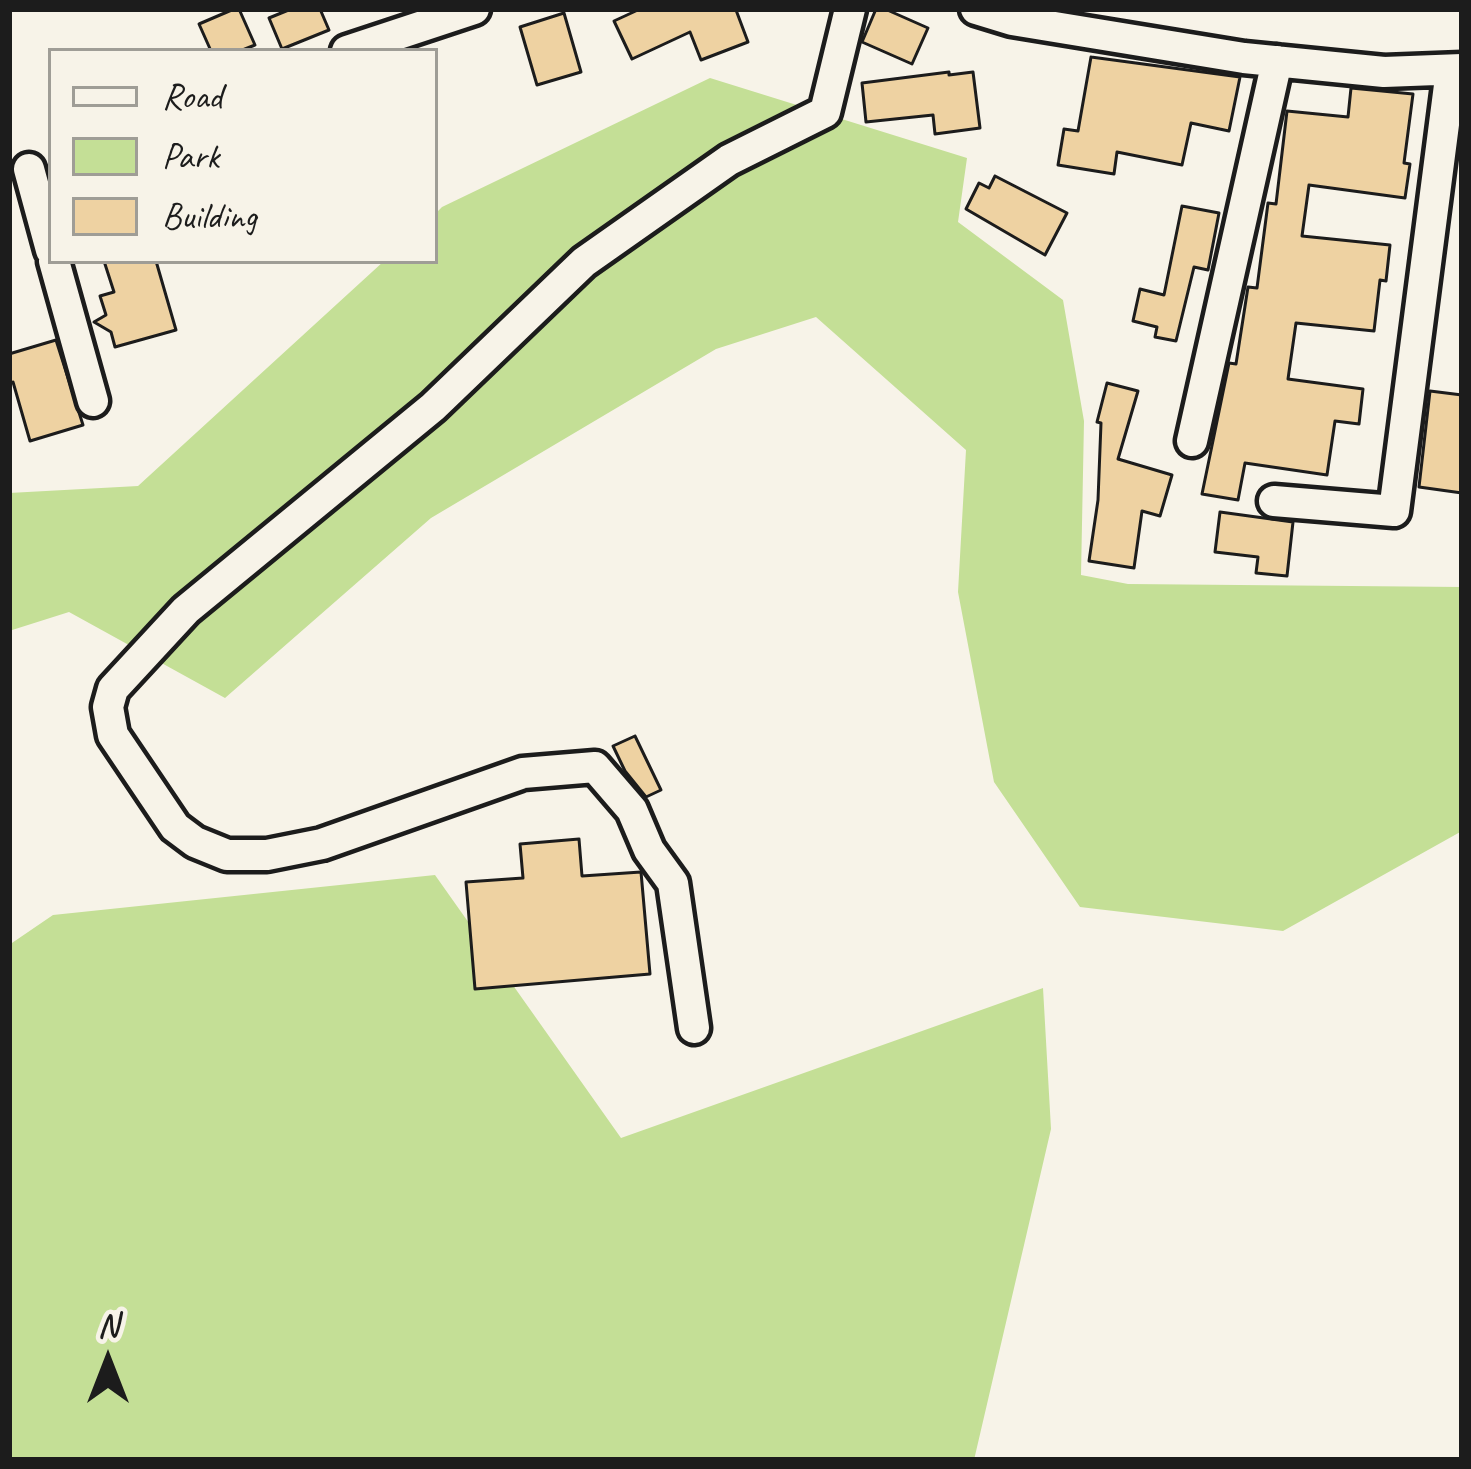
<!DOCTYPE html>
<html>
<head>
<meta charset="utf-8">
<style>
  body { margin:0 }
  #map { position:relative; width:1471px; height:1469px; overflow:hidden; background:#f7f3e8; font-family:Caveat,sans-serif }
  canvas { display:block }
  .frame { position:absolute; inset:0; border:12px solid #1c1c1c; pointer-events:none }
  .legend { position:absolute; left:48px; top:48px; width:390px; height:216px; box-sizing:border-box; background:#f7f3e8; border:3px solid #9f9d96; margin:0; padding:15px 21px; list-style:none; font-size:36px; color:#1c1c1c }
  .legend li { display:flex; align-items:center; gap:24px; height:60px }
  .legend b { width:60px; border:3px solid #9f9d96 }
  .north { position:absolute; left:48px; top:1301px; width:120px; height:120px; -webkit-text-stroke:9px #f7f3e8; paint-order:stroke; rotate:0deg; font-size:33px; font-weight:700; line-height:48px; text-align:center; color:#1c1c1c }
  .north::after { content:''; display:block; margin:auto; width:42px; height:54px; background:#1c1c1c; clip-path:polygon(50% 0,100% 100%,50% 72%,0 100%) }
</style>
</head>
<body>
<div id="map">
<canvas width="1471" height="1469"></canvas>
<div class="frame"></div>
<ul class="legend">
<li><b style="height:15px;background:#f7f3e8"></b>Road</li>
<li><b style="height:33px;background:#c4df96"></b>Park</li>
<li><b style="height:33px;background:#eed2a2"></b>Building</li>
</ul>
<div class="north">N</div>
</div>
<script>
const c = document.querySelector('canvas').getContext('2d');
c.lineJoin = 'round';
function fillPath(path, color) {
  c.fillStyle = color;
  c.fill(path, 'evenodd');
}
function toPath(rows) {
  const path = new Path2D();
  for (const r of rows) {
    path.moveTo(r[0], r[1]);
    for (let i = 2; i < r.length; i += 2) path.lineTo(r[i], r[i + 1]);
  }
  return path;
}
function strokePath(path, color, width, dash) {
  c.strokeStyle = color;
  c.lineWidth = width;
  c.lineCap = dash ? 'butt' : 'round';
  c.setLineDash(dash || []);
  c.stroke(path);
}
const green = toPath([
  [710,78,967,158,958,222,1063,300,1084,421,1081,575,1128,584,1462,587,1462,831,1283,931,1080,907,994,782,958,592,966,450,816,317,716,349,431,518,225,698,69,612,9,631,9,493,138,486,384,261,435,261,435,214,442,207],
  [435,875,621,1138,1043,988,1051,1129,974,1460,9,1460,9,945,53,915]
]);
const building = toPath([
  [234,9,239,9,255,45,240,51,211,51,199,24,234,9],
  [291,9,320,9,329,30,282,49,269,18,291,9],
  [640,9,739,9,736,10,748,42,701,60,690,32,632,59,614,21,640,9],
  [876,9,885,9,928,28,912,64,862,42,876,9],
  [564,13,581,72,537,85,520,27,564,13],
  [1091,57,1240,77,1229,131,1191,123,1182,165,1117,152,1114,174,1058,165,1064,129,1078,131,1091,57],
  [949,72,949,75,973,72,980,128,935,134,933,115,866,122,862,83,949,72],
  [1351,88,1413,94,1404,163,1410,164,1405,198,1309,185,1302,236,1390,245,1386,281,1380,280,1374,331,1296,323,1288,379,1363,389,1359,424,1335,421,1327,475,1245,463,1238,500,1202,494,1229,363,1236,364,1248,287,1257,288,1268,203,1276,204,1287,111,1348,117,1351,88],
  [995,176,1067,213,1045,255,966,209,979,183,989,188,995,176],
  [1182,206,1219,213,1208,270,1194,267,1176,341,1155,337,1157,327,1133,321,1140,289,1164,295,1182,206],
  [104,261,156,261,176,330,115,347,111,332,94,322,106,315,100,296,114,292,104,261],
  [56,340,83,425,30,441,13,382,9,384,9,354,56,340],
  [1107,383,1138,391,1118,459,1172,475,1160,516,1142,511,1134,568,1089,561,1098,500,1101,423,1097,422,1107,383],
  [1430,391,1462,395,1462,493,1419,487,1430,391],
  [1220,512,1293,522,1287,576,1256,573,1258,557,1215,552,1220,512],
  [635,736,661,790,646,797,625,771,613,746,635,736],
  [579,839,582,876,641,872,650,974,475,989,466,882,523,878,520,844,579,839]
]);
const street = toPath([
  [976,9,1012,20,1244,58,1384,72,1462,69],
  [347,51,474,9],
  [29,169,51,250],
  [54,261,93,401],
  [1192,441,1277,61],
  [1274,501,1394,511,1451,70],
  [694,1028,673,883,649,850,632,810,595,767,523,773,322,844,267,855,227,855,195,842,175,827,113,735,108,707,113,689,186,610,433,407,584,262,729,160,825,112,850,9]
]);
fillPath(green, '#c4df96');
fillPath(building, '#eed2a2');
strokePath(building, '#1c1c1c', 3);
strokePath(street, '#1c1c1c', 39);
strokePath(street, '#f7f3e8', 30);
</script>
</body>
</html>
